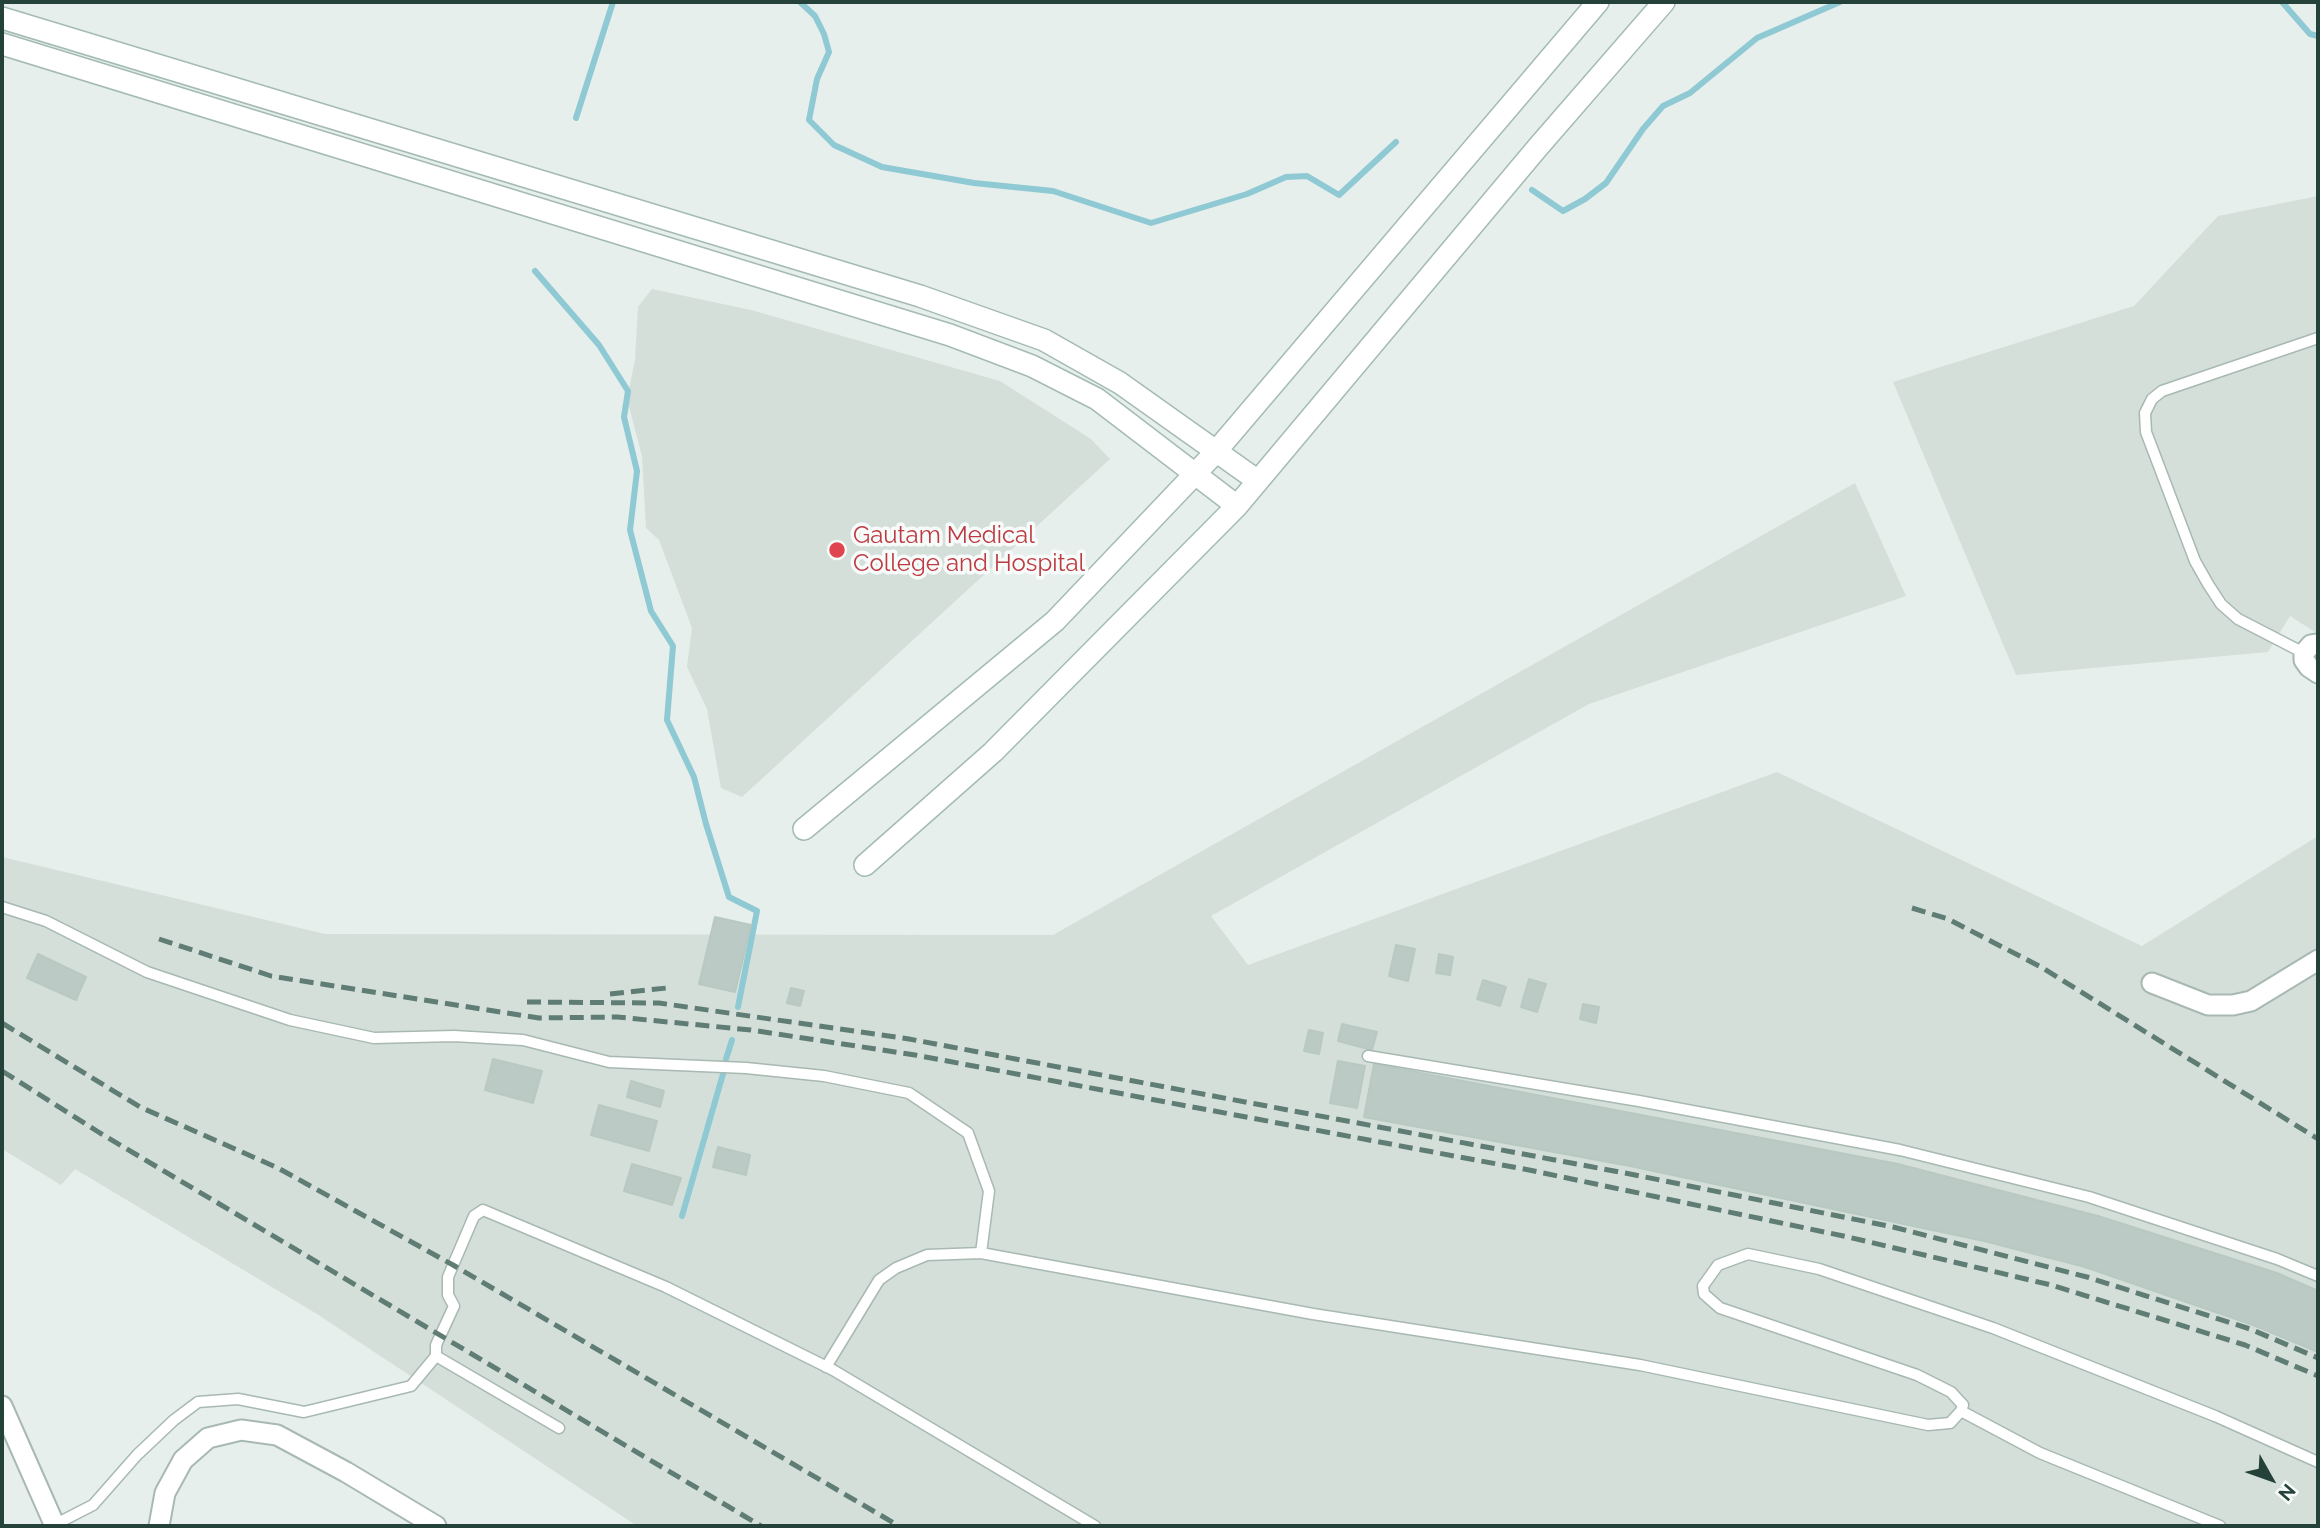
<!DOCTYPE html>
<html>
<head>
<meta charset="utf-8">
<style>
  body { margin:0 }
  #map { position:relative; width:2320px; height:1528px; overflow:hidden; background:#e6efeb; font-family:Raleway,sans-serif }
  canvas { display:block }
  .frame { position:absolute; inset:0; border:4px solid #24423a; pointer-events:none }
  .north { position:absolute; left:2236px; top:1444px; width:70px; height:70px; -webkit-text-stroke:5px #f7fbf9; paint-order:stroke; rotate:130deg; font-size:19px; font-weight:700; line-height:28px; text-align:center; color:#24423a }
  .north::after { content:''; display:block; margin:auto; width:24px; height:32px; background:#24423a; clip-path:polygon(50% 0,100% 100%,50% 72%,0 100%) }
</style>
</head>
<body>
<div id="map">
<canvas width="2320" height="1528"></canvas>
<div class="frame"></div>
<div class="north">N</div>
</div>
<script>
const c = document.querySelector('canvas').getContext('2d');
c.lineJoin = 'round';
function fillPath(path, color) {
  c.fillStyle = color;
  c.fill(path, 'evenodd');
}
function toPath(rows) {
  const path = new Path2D();
  for (const r of rows) {
    path.moveTo(r[0], r[1]);
    for (let i = 2; i < r.length; i += 2) path.lineTo(r[i], r[i + 1]);
  }
  return path;
}
function strokePath(path, color, width, dash) {
  c.strokeStyle = color;
  c.lineWidth = width;
  c.lineCap = dash ? 'butt' : 'round';
  c.setLineDash(dash || []);
  c.stroke(path);
}
function label(font, color, halo, rows, align = 'center') {
  c.font = font + ' Raleway,sans-serif';
  c.lineWidth = 7;
  c.setLineDash([]);
  c.textBaseline = 'middle';
  c.strokeStyle = halo;
  c.fillStyle = color;
  for (const [text, x, y, turn = 0] of rows) {
    c.save();
    c.translate(x, y);
    c.rotate((+turn || 0) * Math.PI / 180);
    c.textAlign = isNaN(turn) ? turn : align;
    if (halo) c.strokeText(text, 0, 0);
    c.fillText(text, 0, 0);
    c.restore();
  }
}
const built = toPath([
  [2318,196,2318,634,2290,616,2268,652,2016,675,1893,382,2134,306,2218,216],
  [652,289,751,310,1000,381,1091,439,1110,459,742,797,721,788,707,709,687,667,692,628,659,540,646,528,642,456,627,399,635,360,638,307],
  [1855,483,1906,596,1589,704,1211,916,1248,965,1777,772,2142,946,2318,836,2318,1526,637,1526,317,1314,75,1169,61,1185,2,1149,2,857,325,934,1053,935]
]);
const stream = toPath([
  [800,2,815,16,824,34,829,52,817,79,809,120,834,145,882,167,974,183,1053,191,1151,223,1247,194,1286,177,1307,176,1339,195,1396,142],
  [2282,2,2310,34,2318,36],
  [576,118,613,2],
  [1532,190,1563,211,1585,199,1606,183,1643,129,1663,106,1690,93,1757,38,1840,2],
  [535,271,599,345,628,391,624,417,637,471,630,530,651,611,673,646,667,720,694,777,706,824,729,897,757,911,738,1007],
  [726,1059,732,1040],
  [682,1216,723,1074]
]);
const building = toPath([
  [715,917,751,925,735,992,699,984,715,917],
  [1396,945,1415,949,1408,981,1389,976,1396,945],
  [38,954,86,977,76,1000,27,978,38,954],
  [1439,954,1453,957,1450,975,1436,973,1439,954],
  [1529,979,1546,984,1537,1012,1521,1007,1529,979],
  [1483,980,1506,987,1500,1006,1477,999,1483,980],
  [791,988,804,991,800,1006,787,1003,791,988],
  [1583,1004,1599,1007,1596,1023,1580,1019,1583,1004],
  [1342,1024,1377,1032,1372,1050,1338,1041,1342,1024],
  [1309,1030,1323,1033,1319,1054,1304,1051,1309,1030],
  [493,1059,542,1071,533,1103,485,1090,493,1059],
  [1338,1061,1365,1066,1357,1108,1330,1103,1338,1061],
  [1374,1064,1898,1164,2098,1216,2277,1273,2318,1291,2318,1352,2253,1325,2085,1267,1984,1241,1630,1166,1364,1117,1374,1064],
  [631,1081,664,1091,660,1107,627,1097,631,1081],
  [599,1105,657,1121,649,1151,591,1135,599,1105],
  [718,1147,750,1155,746,1175,713,1167,718,1147],
  [632,1164,681,1178,672,1205,624,1191,632,1164]
]);
const lane = toPath([
  [2304,653,2238,619,2221,604,2208,584,2195,561,2146,432,2145,413,2152,399,2162,391,2318,338],
  [2,907,46,921,147,972,290,1020,374,1038,454,1036,523,1040,609,1062,746,1068,824,1076,909,1093,968,1133,989,1191,981,1253],
  [1368,1056,1639,1101,1900,1150,2089,1197,2277,1259,2318,1276],
  [436,1356,559,1428],
  [826,1367,879,1280,896,1268,927,1255,981,1253,1313,1314,1640,1365,1928,1425,1950,1423,1961,1411,1963,1405,1951,1392,1917,1375,1720,1308,1704,1294,1703,1286,1718,1265,1748,1254,1819,1269,1993,1328,2215,1416,2318,1462],
  [1961,1411,2040,1453,2220,1526],
  [54,1525,93,1505,137,1455,174,1420,198,1402,238,1399,304,1412,411,1386,436,1356,436,1345,454,1306,448,1295,448,1277,474,1216,483,1210,666,1287,833,1370,1095,1526]
]);
const street = toPath([
  [2318,644,2311,645,2304,653,2304,660,2309,667,2318,673],
  [2152,983,2208,1005,2233,1005,2251,1001,2318,960],
  [2,1406,55,1526],
  [159,1526,165,1493,183,1460,208,1438,241,1430,277,1435,346,1472,436,1526]
]);
const secondary = toPath([
  [2,18,920,296,1044,340,1120,383,1258,481],
  [2,44,950,335,1032,366,1097,399,1237,506],
  [804,829,1055,621,1212,456,1598,2],
  [865,865,993,752,1237,506,1538,147,1664,2]
]);
const rail = toPath([
  [1912,908,1948,919,2041,967,2318,1139],
  [159,939,271,976,539,1018,617,1017,751,1030,915,1055,1529,1170,1848,1237,2051,1285,2245,1345,2318,1376],
  [610,994,667,988],
  [527,1002,659,1003,909,1039,1630,1174,1893,1227,2087,1277,2250,1329,2318,1358],
  [2,1023,140,1107,278,1168,453,1265,899,1526],
  [2,1071,100,1133,761,1526]
]);
const markers = [
  [837,550,9,"#e0444e"]
];
const healthNames = [
  ["Gautam Medical",853,536],
  ["College and Hospital",853,564]
];
fillPath(built, '#d4dfda');
strokePath(stream, '#8ec9d4', 6);
fillPath(building, '#bbcac4');
strokePath(building, '#b8c9c2', 2);
strokePath(lane, '#a8b8b2', 13);
strokePath(street, '#a8b8b2', 23);
strokePath(secondary, '#a4bbb3', 24);
strokePath(lane, '#fff', 10);
strokePath(street, '#fff', 19);
strokePath(secondary, '#fff', 21);
strokePath(rail, '#5f7d75', 5, [14, 7]);
for (const [x, y, r, color] of markers) {
  const dot = new Path2D();
  dot.arc(x, y, r, 0, 2 * Math.PI);
  c.fillStyle = color;
  c.fill(dot);
  strokePath(dot, '#f7fbf9', 2.5);
}
label('24px', '#be3a42', '#f7fbf9', healthNames, 'left');
</script>
</body>
</html>
